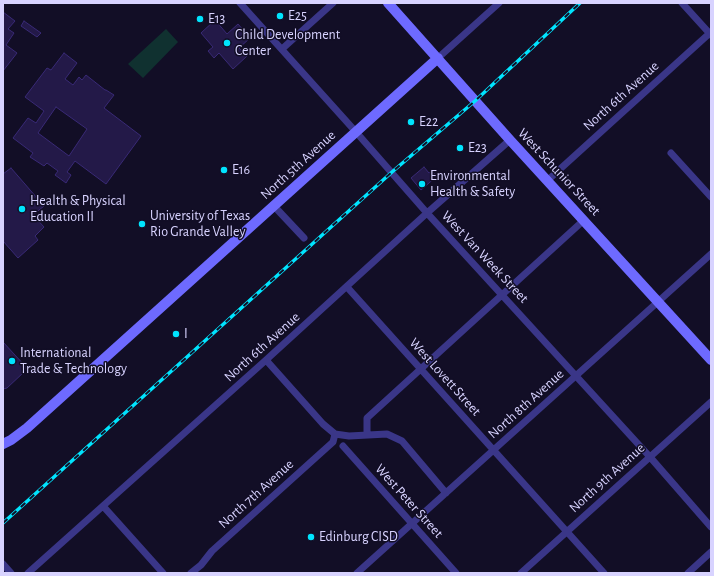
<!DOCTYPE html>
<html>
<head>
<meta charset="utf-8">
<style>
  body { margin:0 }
  #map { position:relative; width:714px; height:576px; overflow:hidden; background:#120e26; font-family:"Alegreya Sans",sans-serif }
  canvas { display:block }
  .frame { position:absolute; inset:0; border:4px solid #d8d3ff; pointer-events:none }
</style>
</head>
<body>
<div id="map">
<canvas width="714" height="576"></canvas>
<div class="frame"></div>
</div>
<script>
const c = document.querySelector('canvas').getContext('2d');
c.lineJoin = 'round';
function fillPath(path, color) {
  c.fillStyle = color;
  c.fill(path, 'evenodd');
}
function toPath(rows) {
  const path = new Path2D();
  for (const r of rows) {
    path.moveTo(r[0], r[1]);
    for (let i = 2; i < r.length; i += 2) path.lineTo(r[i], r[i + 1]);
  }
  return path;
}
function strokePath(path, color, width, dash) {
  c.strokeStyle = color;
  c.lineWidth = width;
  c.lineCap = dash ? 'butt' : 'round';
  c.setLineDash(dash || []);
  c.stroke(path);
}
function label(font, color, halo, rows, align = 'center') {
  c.font = font + ' "Alegreya Sans",sans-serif';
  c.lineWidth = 3;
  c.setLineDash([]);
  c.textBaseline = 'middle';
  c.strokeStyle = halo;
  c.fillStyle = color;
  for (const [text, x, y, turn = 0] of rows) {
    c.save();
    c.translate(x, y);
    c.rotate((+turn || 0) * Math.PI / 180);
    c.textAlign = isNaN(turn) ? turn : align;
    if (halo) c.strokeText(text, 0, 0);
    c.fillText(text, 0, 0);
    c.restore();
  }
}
const green = toPath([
  [166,29,178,42,143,78,128,64]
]);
const building = toPath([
  [3,12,15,21,8,29,14,33,6,45,17,53,3,71,3,12],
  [215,20,227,34,238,24,250,38,239,48,247,56,233,69,219,53,214,58,208,51,213,47,201,33,215,20],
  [24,21,41,33,37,37,21,26,24,21],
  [64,53,77,63,65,79,73,85,79,77,82,80,86,75,105,90,106,90,114,95,104,108,141,136,106,184,75,161,67,172,71,175,66,183,55,175,58,171,47,163,44,166,30,157,33,153,13,138,28,118,36,123,44,111,25,97,47,68,51,70,64,53],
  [56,107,87,129,69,156,38,133,56,107],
  [424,167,429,173,432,171,437,176,421,190,411,178,424,167],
  [11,168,44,206,33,215,44,227,35,236,38,240,18,258,3,241,3,174,11,168],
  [3,342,26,367,24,372,7,388,3,389,3,342]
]);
const street = toPath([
  [240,3,356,132,427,213,650,457,711,527],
  [682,3,711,35],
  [282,49,333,3],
  [438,58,499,3],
  [671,153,711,197],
  [548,180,711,32],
  [273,205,304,238],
  [347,287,604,573],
  [266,360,323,424,335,434,349,436,387,434,402,441,446,493],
  [367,435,367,418,584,220],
  [343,446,456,573],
  [103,506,163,573],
  [3,564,11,573],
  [28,573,266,360,427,213,510,140],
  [191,573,201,565,212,551,333,442,335,434],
  [357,573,711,254],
  [521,573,711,402],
  [688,573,711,552]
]);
const secondary = toPath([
  [388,3,510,140,711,360],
  [3,444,11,440,27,428,438,58]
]);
const rail = toPath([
  [3,523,392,172,475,101,580,3]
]);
const markers = [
  [280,16,4,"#00e4fe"],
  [200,19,4,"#00e4fe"],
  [227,43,4,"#00e4fe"],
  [411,122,4,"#00e4fe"],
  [460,148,4,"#00e4fe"],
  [224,170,4,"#00e4fe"],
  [422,184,4,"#00e4fe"],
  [22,209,4,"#00e4fe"],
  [142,224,4,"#00e4fe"],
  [176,334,4,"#00e4fe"],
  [12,361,4,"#00e4fe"],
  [311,537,4,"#00e4fe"]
];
const poiNames = [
  ["E25",288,16],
  ["E13",208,19],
  ["Child Development",235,35],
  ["Center",235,51],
  ["E22",419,122],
  ["E23",468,148],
  ["E16",232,170],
  ["Environmental",430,176],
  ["Health & Safety",430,192],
  ["Health & Physical",30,201],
  ["Education II",30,217],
  ["University of Texas",150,216],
  ["Rio Grande Valley",150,232],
  ["I",184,334],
  ["International",20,353],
  ["Trade & Technology",20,369],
  ["Edinburg CISD",319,537]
];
const streetNames = [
  ["North 6th Avenue",621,96,-42],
  ["North 5th Avenue",298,165,-42],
  ["West Schunior Street",559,172,47],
  ["West Van Week Street",485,257,47],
  ["North 6th Avenue",262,347,-42],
  ["West Lovett Street",445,377,48],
  ["North 8th Avenue",526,404,-42],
  ["North 9th Avenue",607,478,-42],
  ["North 7th Avenue",256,494,-42],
  ["West Peter Street",409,501,48]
];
fillPath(green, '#103130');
fillPath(building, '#231948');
strokePath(building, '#392a76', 1);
strokePath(street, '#3a3688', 7);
strokePath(secondary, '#6e6aff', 10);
strokePath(rail, '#00e4fe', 3.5);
strokePath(rail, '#120e26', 2, [6]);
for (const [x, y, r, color] of markers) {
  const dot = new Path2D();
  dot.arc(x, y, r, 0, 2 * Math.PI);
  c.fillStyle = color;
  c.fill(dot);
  strokePath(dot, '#120e26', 1.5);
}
label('14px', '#d8d3ff', '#120e26', poiNames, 'left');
label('14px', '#d8d3ff', '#120e26', streetNames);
</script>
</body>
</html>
